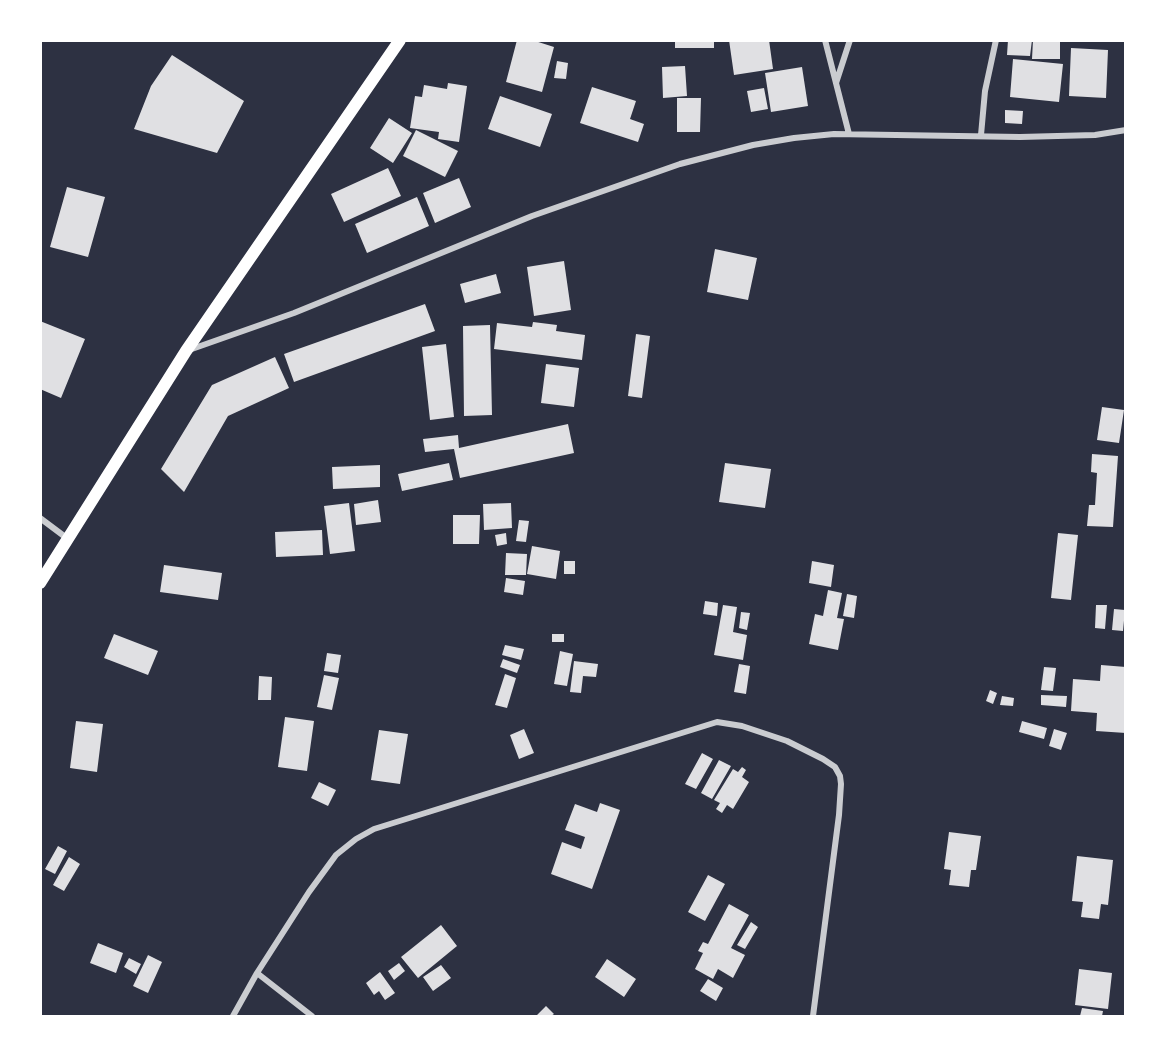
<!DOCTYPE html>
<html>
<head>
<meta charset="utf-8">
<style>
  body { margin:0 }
  #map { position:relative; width:1166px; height:1057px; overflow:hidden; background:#2d3142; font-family:Overpass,sans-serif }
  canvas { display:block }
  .frame { position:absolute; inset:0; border:42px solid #fff; pointer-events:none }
</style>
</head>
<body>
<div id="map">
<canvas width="1166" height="1057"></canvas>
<div class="frame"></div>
</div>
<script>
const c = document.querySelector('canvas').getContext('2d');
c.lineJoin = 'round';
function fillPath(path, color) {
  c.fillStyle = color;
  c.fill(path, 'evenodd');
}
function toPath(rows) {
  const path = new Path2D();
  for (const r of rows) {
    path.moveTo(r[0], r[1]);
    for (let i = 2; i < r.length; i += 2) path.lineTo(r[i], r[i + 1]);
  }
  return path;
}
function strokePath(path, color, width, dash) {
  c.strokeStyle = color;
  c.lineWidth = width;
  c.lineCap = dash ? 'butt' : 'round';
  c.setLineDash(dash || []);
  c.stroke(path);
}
const building = toPath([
  [517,40,532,40,554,47,542,92,506,82],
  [675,40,714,40,714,48,675,48],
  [729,40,769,40,773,69,734,75],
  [1008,40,1032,40,1030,56,1007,55],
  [1033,40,1060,40,1060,59,1032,59],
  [1071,48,1108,50,1106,98,1069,96],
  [172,55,244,101,217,153,134,129,151,86],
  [1013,59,1063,64,1059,102,1010,97],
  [557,61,568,63,566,79,554,78],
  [685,66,687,96,663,98,662,67],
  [802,67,808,106,771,112,765,73],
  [448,83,467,86,459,142,438,139,439,132,410,128,415,96,422,97,424,85,447,89],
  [592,87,636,101,630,119,644,124,638,142,580,123],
  [764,88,768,109,751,112,747,91],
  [500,96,552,114,540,147,488,129],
  [677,98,701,98,700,132,677,132],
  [1005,110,1023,111,1022,124,1005,123],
  [389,118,412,133,393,163,370,148],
  [416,130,458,151,445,177,403,156],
  [388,168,401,196,344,222,331,194],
  [459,178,471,207,435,223,423,193],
  [67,187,105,197,88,257,50,247],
  [417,197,429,226,367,253,355,224],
  [715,249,757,258,748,300,707,292],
  [564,261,571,310,534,316,527,267],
  [496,274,501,293,465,303,460,284],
  [425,304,435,331,294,382,284,354],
  [40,321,85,339,61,398,40,389],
  [533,322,557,325,556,331,585,335,582,360,494,349,497,323,532,327],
  [490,325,492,415,464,416,463,326],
  [636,334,650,336,642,398,628,396],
  [446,344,454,417,430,420,422,347],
  [275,357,289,388,228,416,184,492,161,469,212,385],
  [546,364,579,368,574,407,541,403],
  [1102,407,1124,410,1119,443,1097,440],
  [568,424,574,453,460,478,454,449,425,452,423,439,458,435,459,448],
  [1092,454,1118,456,1113,527,1087,526,1089,505,1095,505,1097,473,1091,472],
  [449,463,453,480,402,491,398,474],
  [725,463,771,469,765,508,719,502],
  [380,465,380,487,333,489,332,467],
  [378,500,381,522,356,525,354,504],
  [349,503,355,551,330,554,324,506],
  [511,503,512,528,484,530,483,504],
  [453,515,480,515,479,544,453,544],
  [519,520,529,521,526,542,516,541],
  [322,530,323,555,276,557,275,532],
  [506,533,507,544,497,546,495,535],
  [1058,533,1078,535,1071,600,1051,598],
  [532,546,560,551,556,579,527,574],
  [506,553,527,554,526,575,505,575],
  [564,561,575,561,575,574,564,574],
  [812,561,834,565,831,587,809,583],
  [164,565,222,573,218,600,160,592],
  [506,578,525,581,523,595,504,592],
  [828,590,842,593,837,618,844,619,838,650,809,644,815,614,823,616],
  [847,594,857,596,854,618,843,616],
  [705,601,718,603,717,616,703,614],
  [723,605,737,607,733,632,747,635,743,660,714,655],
  [1096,605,1107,605,1105,629,1095,628],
  [1114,609,1125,610,1123,631,1112,630],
  [741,612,750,613,747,630,739,628],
  [114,634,158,651,148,675,104,658],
  [552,634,564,634,564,642,552,642],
  [505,645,524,649,521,660,502,655],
  [560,651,573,654,567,686,554,684],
  [327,653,341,655,338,673,324,671],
  [503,659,520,665,517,673,500,667],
  [574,661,598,664,596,677,583,676,581,693,570,692],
  [739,664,750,666,746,694,734,692],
  [1101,665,1126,667,1126,733,1096,731,1097,713,1071,711,1073,679,1100,681],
  [1044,667,1056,668,1053,691,1041,690],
  [505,674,516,678,507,708,495,705],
  [324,675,339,678,332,710,317,707],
  [259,676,272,677,271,700,258,700],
  [990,690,997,693,993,704,986,701],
  [1041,695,1067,696,1066,707,1041,705],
  [1002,696,1014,698,1013,706,1000,705],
  [285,717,314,721,307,771,278,767],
  [76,721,103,724,97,772,70,768],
  [1022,721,1047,728,1044,739,1019,732],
  [524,729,534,753,519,759,510,735],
  [1054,729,1067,733,1061,750,1049,746],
  [379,730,408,734,400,784,371,780],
  [702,753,713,759,696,789,685,784],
  [719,760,731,766,712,799,701,793],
  [742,767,746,770,742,777,749,782,733,809,727,805,722,813,716,809,720,803,714,800,733,769,738,772],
  [319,782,336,790,328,806,311,798],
  [600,803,620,810,592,889,551,874,562,842,581,849,585,837,565,830,575,804,597,812],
  [949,832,981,836,976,870,971,870,969,887,949,885,951,870,944,869],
  [58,846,67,851,55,874,45,869],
  [1077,856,1113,860,1108,905,1101,904,1099,919,1081,917,1083,902,1072,901],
  [69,857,80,864,64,891,53,885],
  [708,875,725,884,705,921,688,912],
  [729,904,749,915,731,948,745,955,733,978,718,969,713,979,695,969,703,953,698,951,703,942,708,944],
  [751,922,758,927,745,949,737,945],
  [441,925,457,946,418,978,401,957],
  [98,943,123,953,116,973,90,963],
  [148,955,162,962,148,993,133,986],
  [129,958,141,964,136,974,124,967],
  [607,959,636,979,624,997,595,977],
  [399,963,405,971,394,980,388,971],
  [441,965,451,978,433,991,423,977],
  [1079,969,1112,973,1108,1009,1075,1005],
  [380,972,395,993,385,1000,379,991,374,995,366,983],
  [708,979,723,988,716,1001,700,991],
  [546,1006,554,1014,551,1016,536,1016],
  [1082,1008,1103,1011,1102,1016,1080,1016]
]);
const minor = toPath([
  [825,40,849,134],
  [836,83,850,40],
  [981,135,985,91,996,40],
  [189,350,294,313,532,216,680,164,753,145,794,138,834,134,1020,137,1095,135,1126,130],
  [40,518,68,539],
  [257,973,312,1016],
  [233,1016,257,973,309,892,336,855,356,839,374,829,717,722,742,726,787,741,823,759,835,767,840,776,841,784,839,815,813,1016]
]);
const secondary = toPath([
  [40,583,186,351,400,40]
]);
fillPath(building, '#e0e0e3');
strokePath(minor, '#caccd0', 6);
strokePath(secondary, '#fff', 12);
</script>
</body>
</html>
